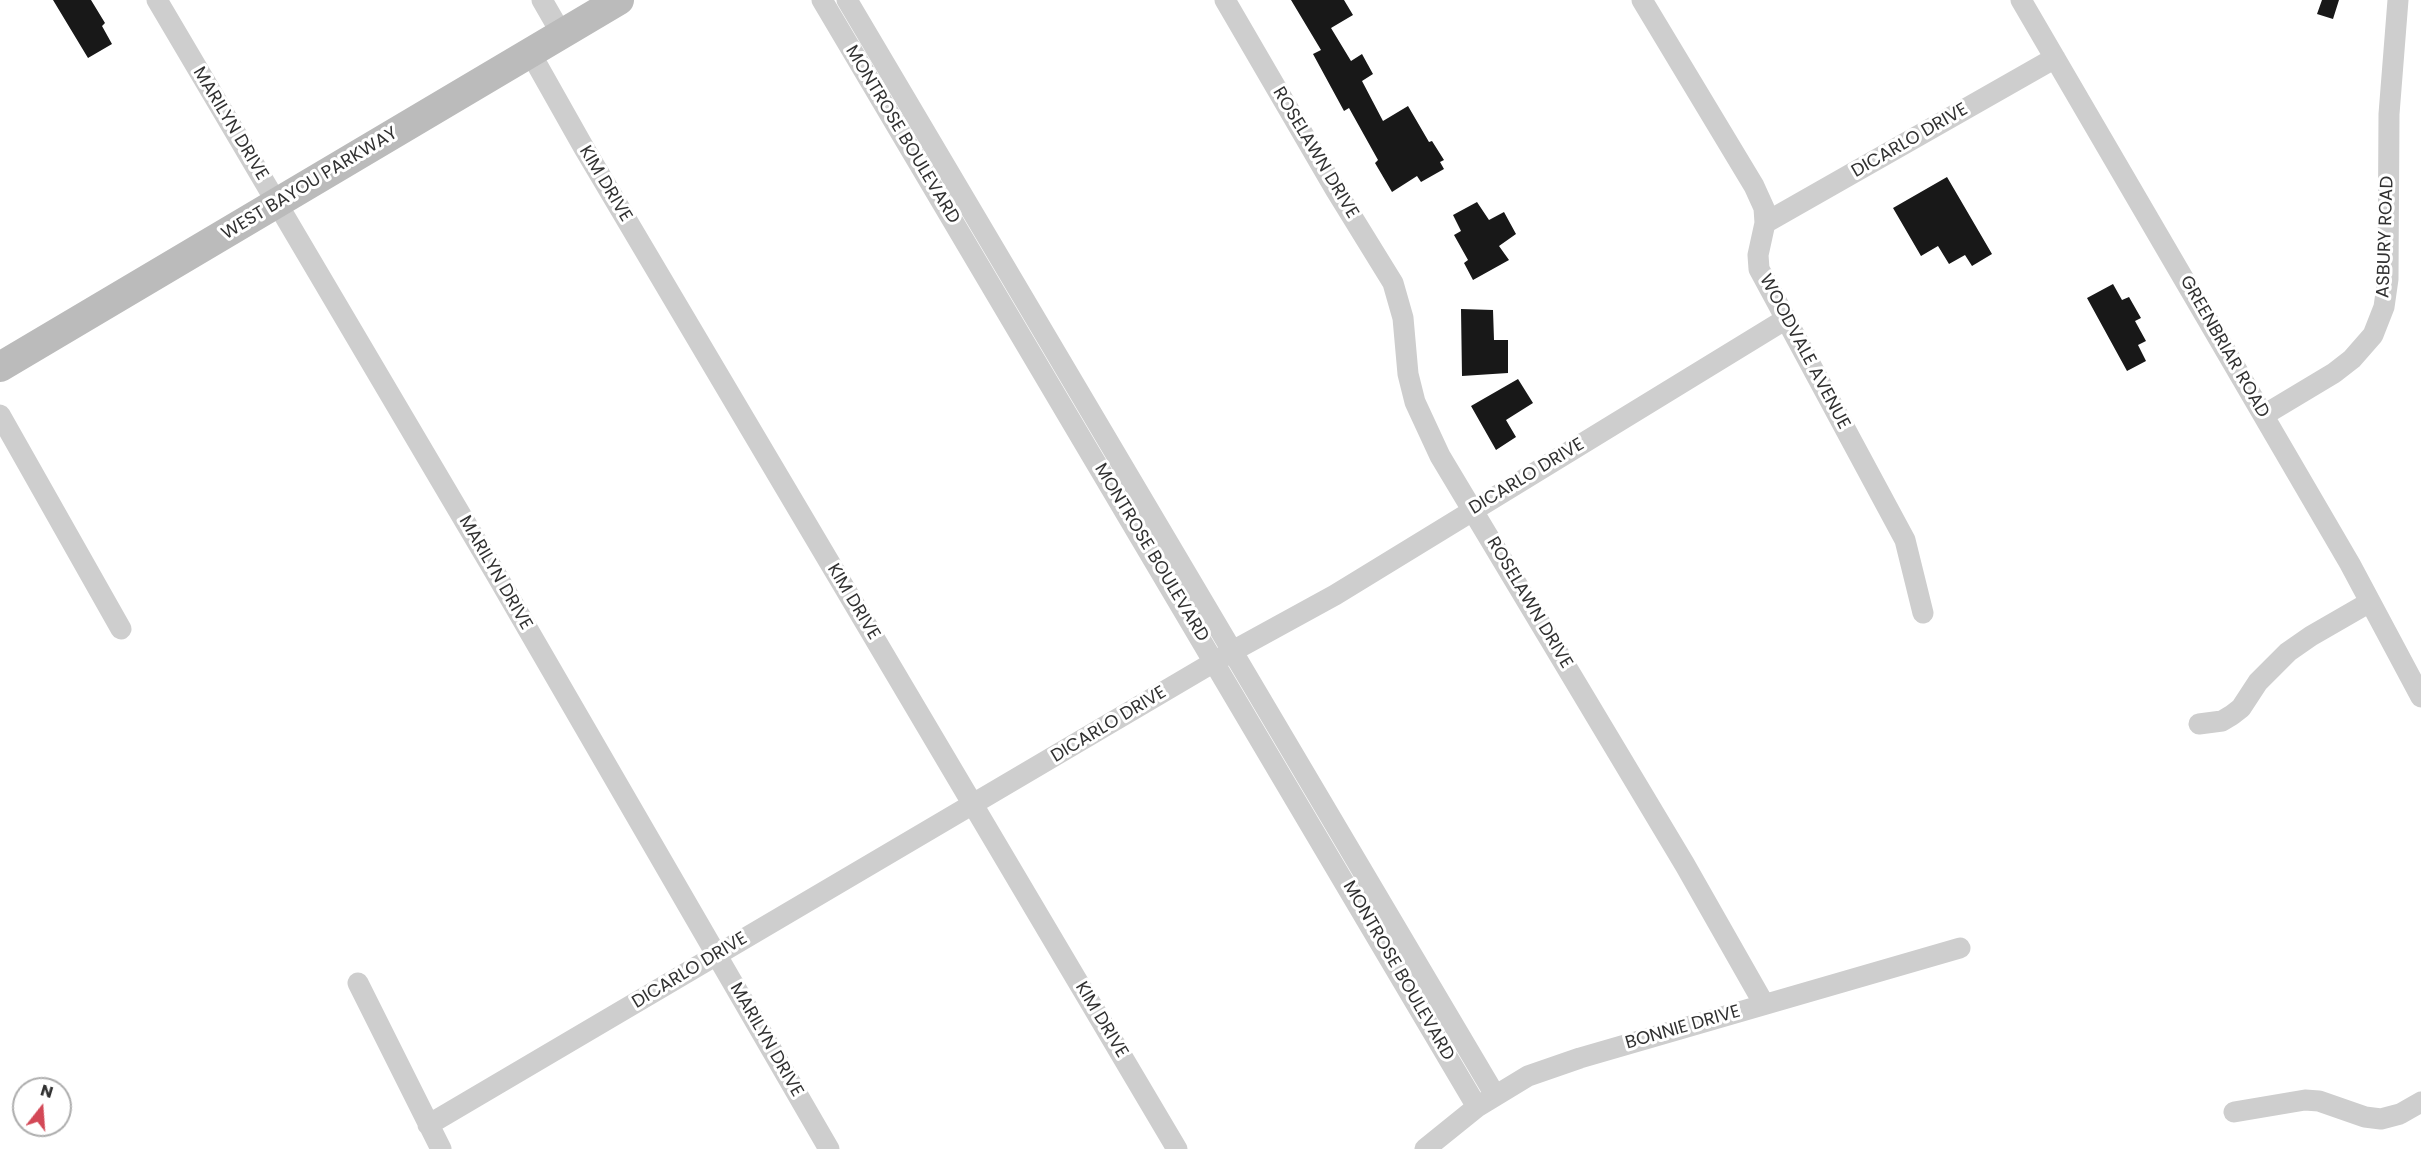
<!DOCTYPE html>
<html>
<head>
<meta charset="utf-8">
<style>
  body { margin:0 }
  #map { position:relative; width:2421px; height:1149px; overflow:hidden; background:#fff; font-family:Poppins,sans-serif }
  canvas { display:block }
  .north { position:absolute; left:12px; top:1077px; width:60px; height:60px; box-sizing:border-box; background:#fff; border:2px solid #adadad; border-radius:50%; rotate:17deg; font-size:16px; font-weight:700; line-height:24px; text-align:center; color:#313131 }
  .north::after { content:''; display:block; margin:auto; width:21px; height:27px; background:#d34856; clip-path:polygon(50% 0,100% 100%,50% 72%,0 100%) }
</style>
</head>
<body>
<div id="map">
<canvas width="2421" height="1149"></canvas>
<div class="north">N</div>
</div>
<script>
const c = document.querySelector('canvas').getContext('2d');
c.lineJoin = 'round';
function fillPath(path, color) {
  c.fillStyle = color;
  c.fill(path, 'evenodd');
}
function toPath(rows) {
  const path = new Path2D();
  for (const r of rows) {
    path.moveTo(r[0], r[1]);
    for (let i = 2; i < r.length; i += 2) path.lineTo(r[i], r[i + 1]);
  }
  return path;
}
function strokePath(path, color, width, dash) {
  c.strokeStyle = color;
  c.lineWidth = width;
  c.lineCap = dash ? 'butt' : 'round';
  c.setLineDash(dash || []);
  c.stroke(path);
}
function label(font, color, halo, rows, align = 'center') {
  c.font = font + ' Poppins,sans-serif';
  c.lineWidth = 6;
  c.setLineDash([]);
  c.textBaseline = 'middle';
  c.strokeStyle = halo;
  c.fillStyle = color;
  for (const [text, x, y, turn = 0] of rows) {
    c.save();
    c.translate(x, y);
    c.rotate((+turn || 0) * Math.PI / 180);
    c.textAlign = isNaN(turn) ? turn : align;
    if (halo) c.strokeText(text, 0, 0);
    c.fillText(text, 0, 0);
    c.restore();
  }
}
const building = toPath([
  [53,0,91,0,105,23,102,26,112,44,88,58],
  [1291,0,1344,0,1353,15,1331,28,1351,61,1362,54,1373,74,1362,81,1383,121,1408,106,1429,142,1432,141,1444,160,1440,162,1444,169,1421,182,1417,176,1392,192,1375,163,1378,160,1349,108,1344,111,1313,54,1321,50],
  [2322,0,2339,0,2333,19,2317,14],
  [1947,177,1992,254,1972,266,1965,255,1949,264,1938,246,1921,256,1893,208],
  [1477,202,1489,220,1504,212,1516,234,1499,246,1509,260,1473,280,1464,263,1468,260,1454,235,1461,231,1453,215],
  [2113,284,2122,300,2129,297,2141,318,2135,321,2146,341,2138,345,2146,361,2127,371,2087,298],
  [1461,309,1493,310,1494,340,1508,340,1508,373,1462,376],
  [1518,379,1533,403,1506,420,1516,437,1496,450,1471,406]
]);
const street = toPath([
  [157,0,497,576,829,1149],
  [542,0,561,33],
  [822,0,1477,1107],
  [847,0,1495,1095],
  [1225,0,1335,189,1393,283,1403,318,1408,374,1415,402,1440,456,1685,865,1764,1004],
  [1642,0,1754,186,1764,208,1765,223,1758,255,1759,269,1905,540,1923,613],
  [2021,0,2350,564,2421,697],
  [531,54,584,148,1177,1149],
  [1765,223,2055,58],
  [0,415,121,629],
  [2264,415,2334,373,2352,359,2373,335,2384,307,2388,279,2389,114,2398,0],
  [2199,724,2222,721,2232,715,2241,708,2258,682,2288,652,2311,636,2370,602],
  [358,983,441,1149],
  [2234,1112,2305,1100,2319,1101,2365,1117,2381,1119,2400,1114,2421,1102],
  [428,1125,1231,652,1335,595,1786,319],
  [1425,1149,1477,1107,1528,1076,1580,1058,1960,948]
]);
const secondary = toPath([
  [0,367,619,0]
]);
const streetNames = [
  ["MARILYN DRIVE",230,124,59],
  ["MONTROSE BOULEVARD",902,135,59],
  ["DICARLO DRIVE",1910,141,-30],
  ["ROSELAWN DRIVE",1315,153,59],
  ["WEST BAYOU PARKWAY",310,184,-31],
  ["KIM DRIVE",605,184,59],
  ["ASBURY ROAD",2386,237,-88],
  ["GREENBRIAR ROAD",2224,347,60],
  ["WOODVALE AVENUE",1804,352,62],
  ["DICARLO DRIVE",1527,477,-31],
  ["MONTROSE BOULEVARD",1151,553,59],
  ["MARILYN DRIVE",495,573,60],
  ["KIM DRIVE",853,602,59],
  ["ROSELAWN DRIVE",1529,603,59],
  ["DICARLO DRIVE",1109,725,-31],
  ["DICARLO DRIVE",690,971,-31],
  ["MONTROSE BOULEVARD",1398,971,60],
  ["KIM DRIVE",1101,1020,59],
  ["BONNIE DRIVE",1683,1028,-16],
  ["MARILYN DRIVE",766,1040,60]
];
fillPath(building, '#181818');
strokePath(street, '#cecece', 21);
strokePath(secondary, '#bbb', 30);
label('18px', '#313131', '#fff', streetNames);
</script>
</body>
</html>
